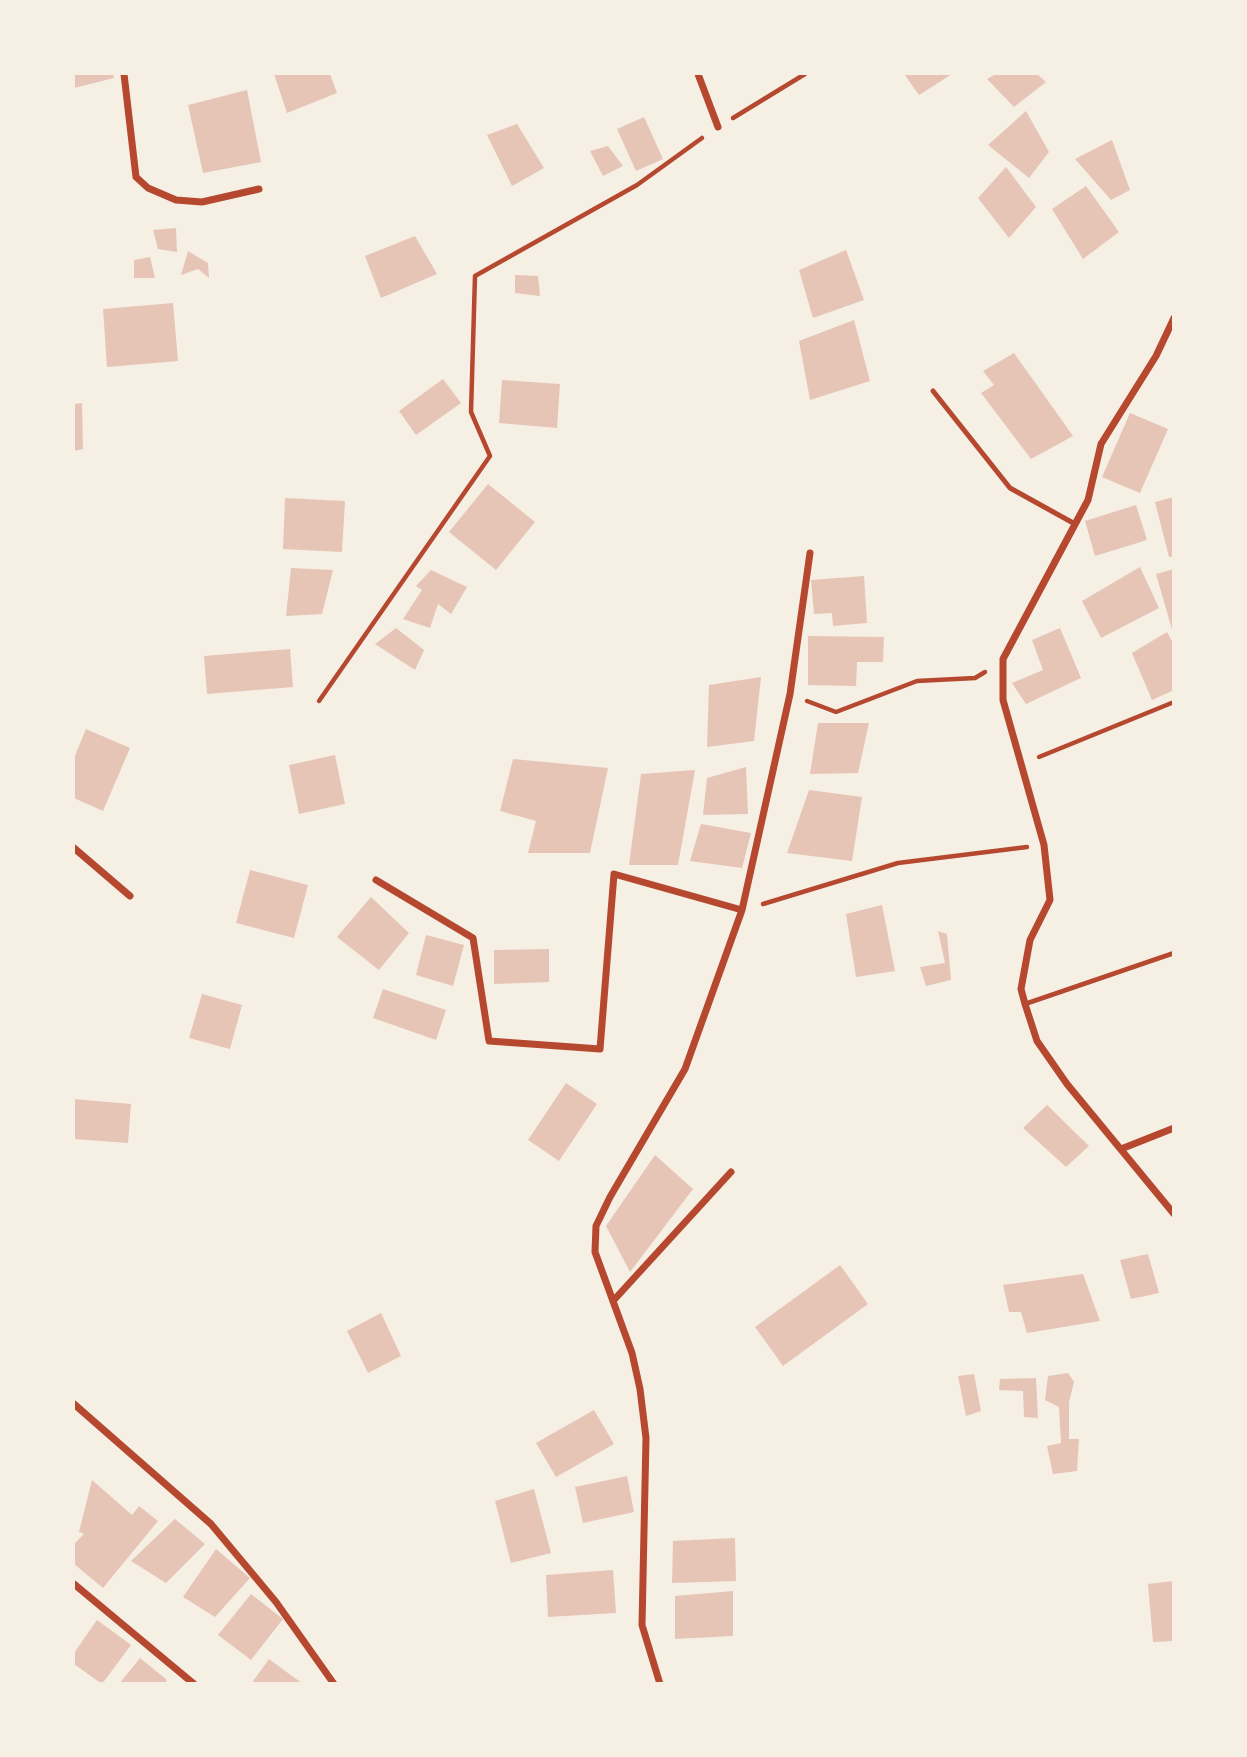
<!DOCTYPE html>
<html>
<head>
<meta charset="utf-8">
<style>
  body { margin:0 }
  #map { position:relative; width:1247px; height:1757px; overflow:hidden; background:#f6efe4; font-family:"Roboto Condensed",sans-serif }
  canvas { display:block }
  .frame { position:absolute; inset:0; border:75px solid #f6efe4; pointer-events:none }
</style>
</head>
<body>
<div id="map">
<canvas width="1247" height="1757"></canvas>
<div class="frame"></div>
</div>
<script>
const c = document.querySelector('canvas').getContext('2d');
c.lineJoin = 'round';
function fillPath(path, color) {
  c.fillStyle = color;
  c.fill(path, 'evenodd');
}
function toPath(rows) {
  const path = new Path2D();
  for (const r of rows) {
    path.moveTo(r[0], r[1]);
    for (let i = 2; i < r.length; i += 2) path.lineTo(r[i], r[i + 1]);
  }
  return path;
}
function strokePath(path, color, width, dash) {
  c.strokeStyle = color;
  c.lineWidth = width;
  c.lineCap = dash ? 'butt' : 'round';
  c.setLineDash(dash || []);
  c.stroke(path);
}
const building = toPath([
  [74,74,113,74,114,78,74,88],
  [274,74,330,74,337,93,287,113],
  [904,74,952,74,919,95],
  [996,74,1037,74,1046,82,1014,107,987,79],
  [247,90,261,162,203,173,188,105],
  [1026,111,1049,152,1029,178,988,145],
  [644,117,663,159,636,171,617,129],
  [517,124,544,168,512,186,487,135],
  [1112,140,1130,190,1111,200,1075,159],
  [608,146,623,166,603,176,590,151],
  [1006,167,1036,207,1009,238,978,198],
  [1086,186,1119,232,1083,259,1052,209],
  [176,228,177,252,158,249,153,230],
  [415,236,437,274,381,298,365,256],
  [846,250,864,300,813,318,799,270],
  [188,251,208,263,209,278,198,269,181,275],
  [150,257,155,278,134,278,134,260],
  [515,275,538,276,540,296,515,293],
  [173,303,178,361,107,367,103,309],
  [854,320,870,381,810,400,799,341],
  [1014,353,1073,436,1031,459,981,393,994,385,983,371],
  [443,379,461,403,416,435,399,411],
  [502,380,560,384,557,428,499,423],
  [82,403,83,449,74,451,74,404],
  [1130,413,1168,429,1140,493,1102,477],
  [488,484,535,522,496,570,449,532],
  [1174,497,1174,556,1169,557,1155,502],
  [285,498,345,501,342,552,283,549],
  [1136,505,1147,540,1095,556,1085,521],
  [1140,567,1159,608,1101,638,1082,601],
  [291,568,333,570,322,614,286,616],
  [1174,569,1174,632,1173,633,1156,574],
  [431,570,467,587,451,614,438,604,430,628,403,619,422,590,416,586],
  [864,576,867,623,833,626,832,613,814,614,811,580],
  [396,628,424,650,415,670,375,644],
  [1060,628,1081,678,1026,704,1012,683,1043,670,1032,640],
  [1167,632,1174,645,1174,690,1152,700,1132,653],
  [808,636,884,637,883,662,857,662,856,686,808,685],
  [290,649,293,687,207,694,204,656],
  [761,677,754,741,707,747,709,685],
  [818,723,869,723,858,773,810,774],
  [86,729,130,748,103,811,74,798,74,758],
  [335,755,345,804,299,814,289,765],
  [513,759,608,768,590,853,528,853,536,821,500,811],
  [746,767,748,814,703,815,707,778],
  [695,770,678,865,629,865,641,774],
  [809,790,862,797,852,861,787,853],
  [701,824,751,833,742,868,690,861],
  [250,870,308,885,294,938,236,923],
  [371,897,409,933,379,970,337,937],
  [882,905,895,971,856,977,846,914],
  [938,931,947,934,951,980,926,986,920,967,945,963],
  [426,935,464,945,453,986,416,975],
  [549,949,549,982,494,984,494,950],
  [383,989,446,1010,436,1040,373,1018],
  [202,994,242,1005,230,1049,189,1038],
  [566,1083,597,1104,559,1161,528,1140],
  [74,1099,131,1104,128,1143,74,1139],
  [1047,1105,1089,1146,1066,1167,1023,1128],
  [655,1155,693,1189,630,1272,606,1226],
  [1148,1254,1159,1293,1131,1299,1120,1260],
  [840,1265,868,1304,783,1366,755,1327],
  [1083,1274,1100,1321,1027,1333,1021,1312,1009,1312,1003,1285],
  [381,1313,401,1356,368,1373,347,1331],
  [1068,1373,1074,1382,1069,1402,1069,1439,1079,1439,1077,1471,1053,1474,1047,1446,1061,1443,1059,1407,1045,1400,1048,1376],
  [974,1374,981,1411,966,1416,958,1376],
  [1036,1378,1038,1418,1024,1417,1023,1391,999,1390,1000,1379],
  [594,1410,614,1444,556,1477,536,1443],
  [627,1476,634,1512,583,1523,575,1487],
  [92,1480,132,1515,139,1506,158,1521,103,1588,74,1564,74,1544,84,1534,79,1532],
  [534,1489,551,1553,511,1563,495,1501],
  [175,1519,205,1544,166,1583,131,1561],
  [735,1538,736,1581,672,1583,673,1541],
  [216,1549,250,1578,215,1617,183,1597],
  [613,1570,616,1613,548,1617,546,1575],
  [1174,1581,1174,1641,1153,1642,1148,1584],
  [733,1591,733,1636,675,1639,675,1596],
  [251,1594,283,1619,251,1660,218,1635],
  [97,1620,131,1645,102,1684,74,1664,74,1653],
  [140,1658,167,1680,164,1684,119,1684],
  [269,1659,303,1684,251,1684]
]);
const path = toPath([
  [733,118,805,74],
  [319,701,490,456,471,412,475,276,637,185,702,138],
  [807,701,836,712,917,681,975,678,985,672],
  [1039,757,1174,702],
  [763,904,898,863,1027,847]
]);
const service = toPath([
  [933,391,1010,488,1075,524],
  [1025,1004,1174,953]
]);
const minor = toPath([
  [124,74,136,177,148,188,176,200,202,202,259,189],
  [698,74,718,127],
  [1174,318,1156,356,1101,444,1088,500,1003,659,1003,700,1044,845,1050,900,1030,940,1021,989,1025,1004,1037,1041,1067,1084,1174,1214],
  [74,848,130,896],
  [376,880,473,938,489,1041,600,1049,614,874,742,910],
  [1121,1149,1174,1128],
  [613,1301,731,1172],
  [74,1404,211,1524,276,1602,334,1684],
  [74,1584,194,1684],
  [660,1684,642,1625,646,1438,640,1389,632,1353,595,1252,596,1226,610,1197,685,1069,742,910,790,694,810,553]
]);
fillPath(building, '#e6c5b7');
strokePath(path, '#b5482f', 4.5);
strokePath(service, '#b5482f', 5);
strokePath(minor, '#b5482f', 7);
</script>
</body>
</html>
